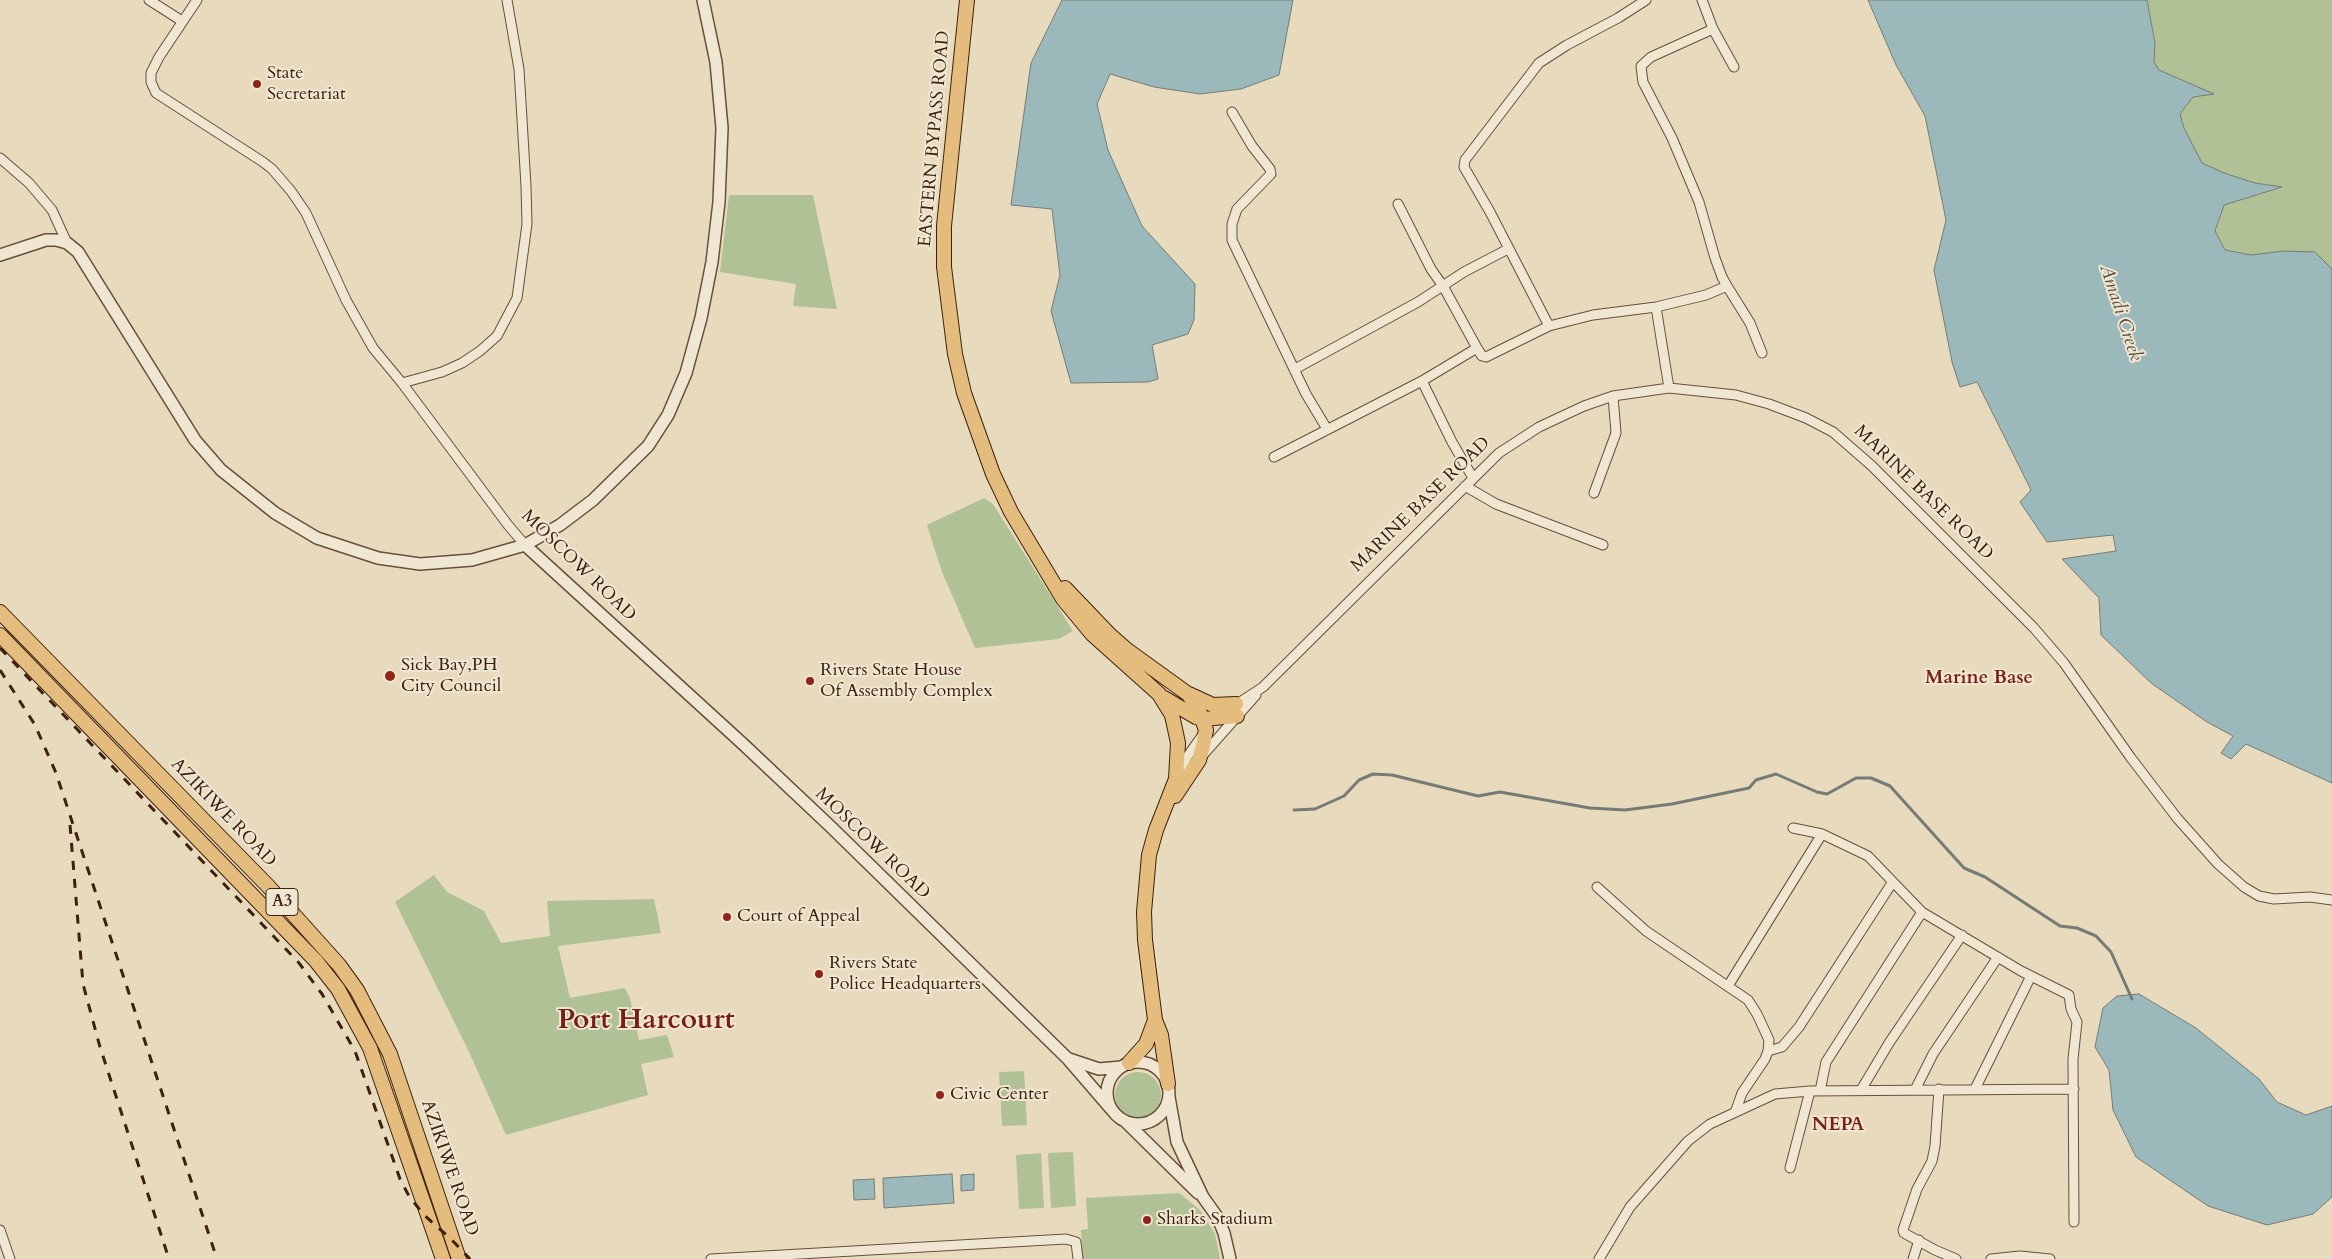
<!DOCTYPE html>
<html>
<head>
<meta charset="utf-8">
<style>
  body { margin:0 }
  canvas { display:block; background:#e8dabc }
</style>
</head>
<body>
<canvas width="2332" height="1259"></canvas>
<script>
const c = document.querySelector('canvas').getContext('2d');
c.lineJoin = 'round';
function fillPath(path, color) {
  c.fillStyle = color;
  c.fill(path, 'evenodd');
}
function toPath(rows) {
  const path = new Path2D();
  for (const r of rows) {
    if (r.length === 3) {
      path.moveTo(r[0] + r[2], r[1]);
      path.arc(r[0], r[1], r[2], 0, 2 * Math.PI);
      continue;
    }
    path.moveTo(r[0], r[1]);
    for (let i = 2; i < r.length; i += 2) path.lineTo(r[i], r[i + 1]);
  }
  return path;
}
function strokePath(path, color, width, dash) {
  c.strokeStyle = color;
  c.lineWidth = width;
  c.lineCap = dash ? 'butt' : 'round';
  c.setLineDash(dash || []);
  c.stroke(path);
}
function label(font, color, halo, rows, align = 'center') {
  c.font = font + ' Cardo,serif';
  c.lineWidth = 4;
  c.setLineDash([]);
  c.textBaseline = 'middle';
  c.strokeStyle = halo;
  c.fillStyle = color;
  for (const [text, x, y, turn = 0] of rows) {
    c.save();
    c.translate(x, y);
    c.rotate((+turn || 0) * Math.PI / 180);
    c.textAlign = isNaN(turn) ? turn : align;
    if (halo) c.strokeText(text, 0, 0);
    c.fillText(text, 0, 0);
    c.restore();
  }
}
const green = toPath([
  [2147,0,2332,0,2332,269,2315,252,2283,251,2251,255,2225,250,2215,231,2224,205,2280,187,2255,183,2224,173,2202,163,2184,128,2180,114,2193,97,2213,94,2159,71,2154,62,2155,43],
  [729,195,813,195,837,309,793,306,796,284,720,272],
  [984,498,993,504,1073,631,1059,639,975,648,942,572,927,525],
  [434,875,447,892,484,911,501,943,550,936,547,901,654,899,661,933,558,946,570,998,625,988,630,998,639,1040,667,1035,674,1057,641,1064,648,1095,506,1135,470,1054,395,902],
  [1024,1071,1027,1125,1002,1126,999,1072],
  [1138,1095,23],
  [1073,1152,1076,1206,1051,1208,1048,1153],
  [1041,1153,1044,1208,1019,1209,1016,1155],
  [1179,1193,1200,1210,1215,1234,1220,1259,1083,1259,1081,1230,1088,1229,1086,1198]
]);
const water = toPath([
  [1062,0,1293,0,1279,75,1241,89,1200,94,1154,87,1110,74,1097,104,1108,150,1142,226,1195,284,1194,320,1188,334,1152,345,1158,379,1148,382,1071,383,1051,311,1060,275,1052,209,1011,205,1031,63,1062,0],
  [1868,0,2147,0,2155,43,2154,62,2159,70,2214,94,2193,97,2180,114,2184,128,2202,163,2224,173,2255,183,2282,187,2224,205,2215,231,2225,250,2251,255,2283,251,2315,252,2332,269,2332,783,2246,744,2231,759,2221,753,2233,736,2207,722,2151,683,2101,635,2099,598,2062,559,2116,551,2113,535,2047,542,2020,502,2031,490,1977,382,1960,387,1952,362,1934,270,1946,220,1925,116,1896,65,1868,0],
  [2139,994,2196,1028,2259,1079,2277,1102,2306,1115,2332,1106,2332,1197,2313,1214,2267,1225,2208,1206,2136,1157,2113,1110,2109,1070,2095,1047,2103,1008,2117,996,2139,994],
  [952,1174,954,1203,884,1208,883,1178,952,1174],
  [974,1174,974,1190,961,1191,961,1175,974,1174],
  [874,1179,875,1199,854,1200,853,1180,874,1179]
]);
const stream = toPath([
  [1294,810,1315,809,1344,796,1359,780,1373,774,1392,775,1478,796,1500,792,1590,808,1625,810,1672,804,1749,788,1756,780,1776,774,1817,792,1827,794,1856,778,1871,778,1890,786,1964,868,1985,877,2060,926,2077,928,2096,936,2111,952,2132,999]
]);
const minor = toPath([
  [149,0,182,21],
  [197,0,159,57,151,73,151,82,156,93,263,162,272,169,291,191,306,213,346,300,373,348,402,383,508,525,525,545],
  [1702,0,1713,29,1734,67],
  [1232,112,1252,146,1270,169,1271,174,1237,209,1232,224,1232,240,1306,394,1327,429],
  [0,158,29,183,52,210,67,243],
  [1398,204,1431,269,1443,286,1477,348,1422,381,1452,442,1473,478],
  [1727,286,1750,323,1762,353],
  [1549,326,1593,315,1656,307],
  [1477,348,1482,356,1486,357,1549,326,1490,212,1464,167,1465,160,1539,63,1567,45,1618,18,1646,0],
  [1295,369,1418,302,1464,272,1508,249],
  [402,383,442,372,462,363,480,351,497,336,517,298,527,224,526,186,519,69,507,0],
  [1669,388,1656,307,1706,295,1727,286,1722,277,1715,258,1699,202,1672,138,1643,82,1641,66,1651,57,1713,29],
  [1274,457,1422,381],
  [1465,486,1496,504,1603,545],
  [1594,493,1616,433,1613,396],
  [1234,706,1263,687,1499,453,1539,427,1584,406,1613,396,1669,388,1736,395,1769,404,1806,418,1833,432,1872,466,2034,628,2064,663,2131,758,2177,818,2218,864,2244,887,2259,896,2274,899,2310,897,2332,900],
  [1202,756,1256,695],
  [1179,773,1187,757,1204,733],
  [1793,828,1822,834,1868,856,1922,912,2021,971,2069,995,2071,1009,2077,1022,2073,1059,2074,1222],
  [1597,887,1646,931,1748,1000,1757,1014,1769,1040,1768,1051,1765,1059,1742,1093,1736,1110],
  [1728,986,1822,834],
  [1768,1051,1782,1047,1799,1027,1892,883],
  [1939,1089,1935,1146,1932,1161,1917,1189,1903,1230,1904,1233,1935,1250,1956,1259],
  [1975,1089,2031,976],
  [1861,1090,1889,1043,1962,935],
  [1915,1090,1933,1054,1998,957],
  [1820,1091,1826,1062,1922,912],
  [1790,1168,1810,1091],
  [0,1230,10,1259],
  [711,1259,1066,1239,1076,1242,1078,1259],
  [1599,1259,1630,1207,1688,1141,1710,1124,1775,1094,1810,1091,2074,1089],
  [1913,1259,1919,1240],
  [1991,1259,2020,1256,2050,1259]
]);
const tertiary = toPath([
  [0,255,46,240,56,240,67,243,78,252,195,440,221,470,275,513,317,538,378,558,420,564,472,560,525,545,560,525,593,500,648,446,668,415,686,373,701,318,712,262,719,202,722,128,716,62,703,0],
  [525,545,743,744,831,827,1067,1058,1111,1109],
  [1069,1059,1099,1069,1121,1067],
  [1138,1093,31],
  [1169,1097,1177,1142,1203,1197,1218,1218,1224,1233,1230,1259],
  [1126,1122,1198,1193]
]);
const primary = toPath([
  [967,0,944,226,944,267,955,354,964,393,993,474,1011,512,1063,599,1092,634,1159,694,1172,715,1178,743,1176,779,1156,830,1149,855,1144,912,1145,940,1155,1020,1161,1035,1168,1084],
  [1065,588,1110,635,1127,650,1188,694,1198,708,1206,730,1203,746,1199,760,1175,796],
  [0,612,268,886,339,965,357,990,390,1054,459,1259],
  [0,635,316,961,338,989,370,1048,443,1259],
  [1189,694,1213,705,1236,704],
  [1164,698,1196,717,1202,719,1237,716],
  [1129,1063,1146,1044,1155,1020]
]);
const rail = toPath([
  [0,648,299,963,322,994,355,1051,400,1179,409,1196,424,1215,451,1239,470,1259],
  [0,670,35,725,56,773,217,1259],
  [70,825,83,984,100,1047,169,1259]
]);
const markers = [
  [257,84,5,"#8f2418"],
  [390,676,6,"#8f2418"],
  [810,681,5,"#8f2418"],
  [727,917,5,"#8f2418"],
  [819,974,5,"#8f2418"],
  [940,1095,5,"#8f2418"],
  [1147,1220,5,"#8f2418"]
];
const shields = [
  [282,902,32]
];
const shieldNames = [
  ["A3",282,902]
];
const poiNames = [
  ["State",267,74],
  ["Secretariat",267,95],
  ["Sick Bay,PH",401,666],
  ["City Council",401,687],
  ["Rivers State House",820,671],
  ["Of Assembly Complex",820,692],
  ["Court of Appeal",737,917],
  ["Rivers State",829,964],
  ["Police Headquarters",829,985],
  ["Civic Center",950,1095],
  ["Sharks Stadium",1157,1220]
];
const streetNames = [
  ["EASTERN BYPASS ROAD",935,139,-85],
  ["MARINE BASE ROAD",1923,493,44],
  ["MARINE BASE ROAD",1421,505,-44],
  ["MOSCOW ROAD",578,566,44],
  ["AZIKIWE ROAD",223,813,46],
  ["MOSCOW ROAD",872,844,44],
  ["AZIKIWE ROAD",449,1168,71]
];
const waterNames = [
  ["Amadi Creek",2120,313,72]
];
const neighbourhoodNames = [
  ["Marine Base",1979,679],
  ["NEPA",1838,1126]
];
const townNames = [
  ["Port Harcourt",646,1022]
];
fillPath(green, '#b0c195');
fillPath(water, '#9bb8ba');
strokePath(water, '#757c75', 1);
strokePath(stream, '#757c75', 3);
strokePath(minor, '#684f39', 11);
strokePath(tertiary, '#684f39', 14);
strokePath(primary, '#3d210d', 16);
strokePath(minor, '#f0e7d3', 9);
strokePath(tertiary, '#f0e7d3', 11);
strokePath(primary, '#e4bd7e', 14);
strokePath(rail, '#3d210d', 3, [9, 9]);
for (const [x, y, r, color] of markers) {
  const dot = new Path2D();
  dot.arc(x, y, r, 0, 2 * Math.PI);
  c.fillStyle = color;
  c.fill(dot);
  strokePath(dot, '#f0e7d3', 2);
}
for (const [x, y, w] of shields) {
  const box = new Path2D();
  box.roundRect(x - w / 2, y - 13.5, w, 27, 4);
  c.fillStyle = '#f0e7d3';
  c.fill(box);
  strokePath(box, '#3d210d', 1);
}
label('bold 16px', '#3d210d', null, shieldNames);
label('18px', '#3d210d', '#f0e7d3', poiNames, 'left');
label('18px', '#3d210d', '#f0e7d3', streetNames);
label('italic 19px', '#594e41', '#f0e7d3', waterNames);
label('bold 19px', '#7a1f14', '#f0e7d3', neighbourhoodNames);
label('bold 28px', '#7a1f14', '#f0e7d3', townNames);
</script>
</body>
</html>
